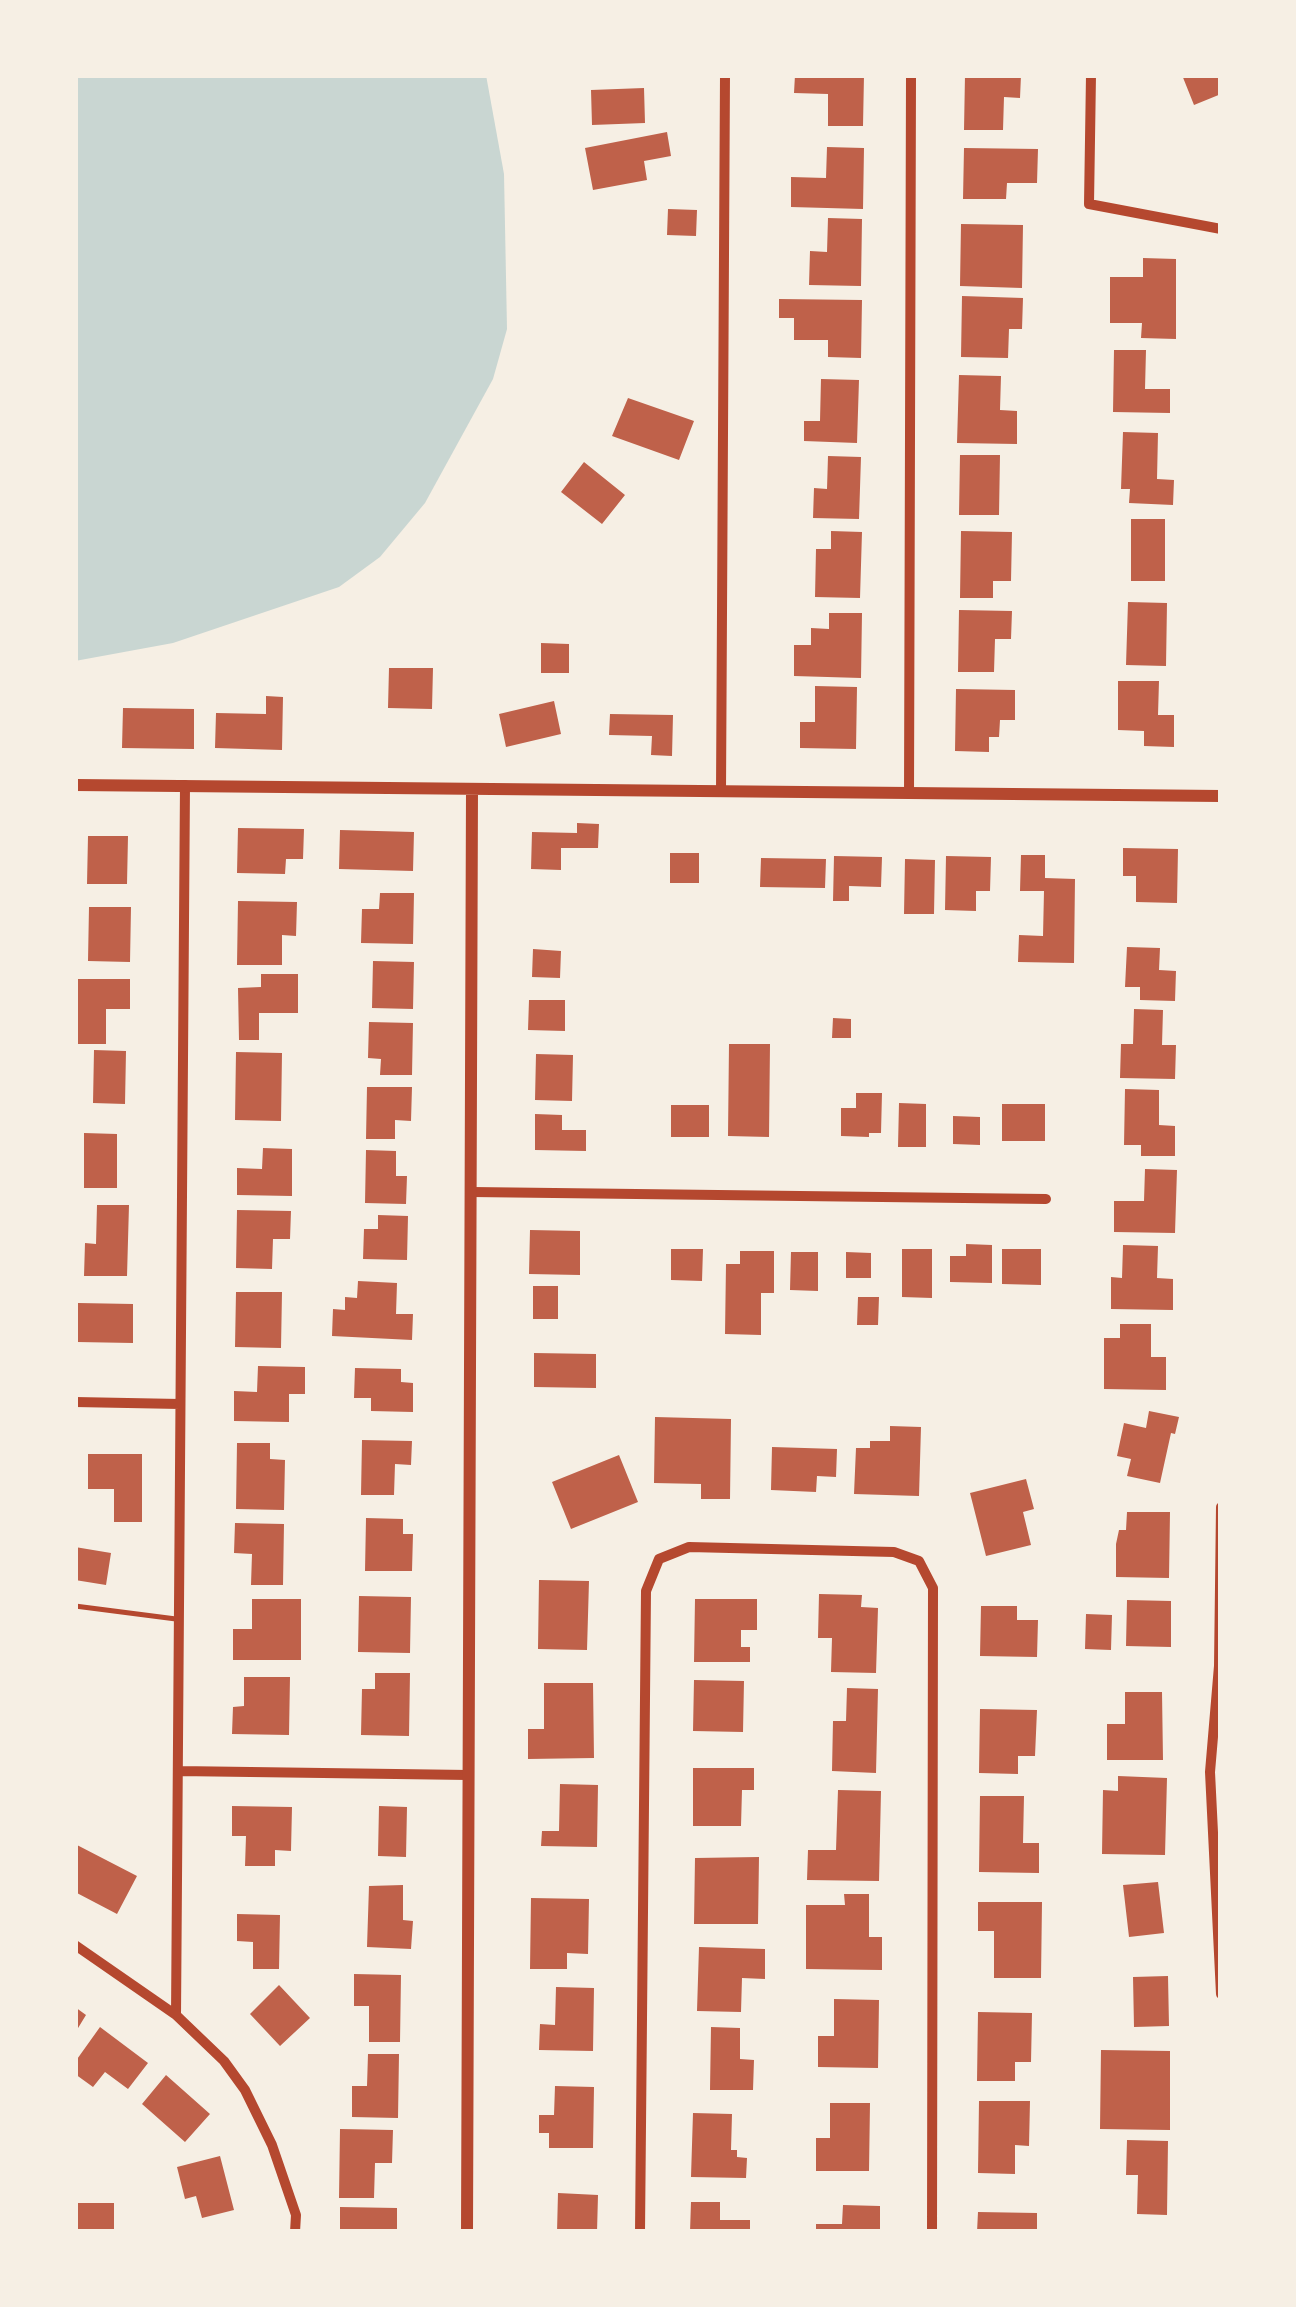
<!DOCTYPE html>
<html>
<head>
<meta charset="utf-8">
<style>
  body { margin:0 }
  #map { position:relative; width:1296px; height:2307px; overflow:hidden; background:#f6efe4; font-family:Rubik,sans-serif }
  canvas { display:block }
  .frame { position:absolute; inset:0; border:78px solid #f6efe4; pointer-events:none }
</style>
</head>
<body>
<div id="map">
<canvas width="1296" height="2307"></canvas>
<div class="frame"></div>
</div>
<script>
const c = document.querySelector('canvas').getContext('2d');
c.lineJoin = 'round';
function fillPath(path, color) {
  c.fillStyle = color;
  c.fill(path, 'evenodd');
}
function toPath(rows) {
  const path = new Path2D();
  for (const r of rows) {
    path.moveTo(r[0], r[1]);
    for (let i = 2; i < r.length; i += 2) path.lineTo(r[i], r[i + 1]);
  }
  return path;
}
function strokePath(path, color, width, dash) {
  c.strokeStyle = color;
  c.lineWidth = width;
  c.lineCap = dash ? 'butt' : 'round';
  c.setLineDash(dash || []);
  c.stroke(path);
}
const water = toPath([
  [75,75,486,75,504,174,507,329,493,379,425,503,380,557,339,587,173,643,75,661]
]);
const building = toPath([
  [795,75,864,75,863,126,828,126,828,94,794,93],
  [965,75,1021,75,1020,98,1004,97,1003,130,964,130],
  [1182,75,1221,75,1221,94,1194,105],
  [644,88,645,123,592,125,591,90],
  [667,132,671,156,644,161,647,180,593,190,585,148],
  [827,147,864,148,863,209,791,207,791,177,826,178],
  [964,148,1038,149,1037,183,1007,183,1006,199,963,199],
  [668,209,697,210,696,236,667,235],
  [828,218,862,219,861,286,809,285,810,251,827,252],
  [961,224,1023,225,1022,288,960,286],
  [1143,258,1176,259,1176,339,1141,338,1142,323,1110,323,1110,277,1143,277],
  [962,296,1023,298,1022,329,1009,329,1008,358,961,357],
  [779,299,862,300,861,358,828,357,828,340,794,340,794,318,779,318],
  [1114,350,1146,350,1145,389,1170,389,1170,413,1113,412],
  [959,375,1001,376,1000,410,1017,411,1017,444,957,443],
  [821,379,859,380,857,443,804,441,804,421,820,421],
  [628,398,694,421,679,460,612,436],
  [1123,432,1158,433,1157,479,1174,480,1173,505,1129,503,1130,489,1121,489],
  [960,455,1000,455,999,515,959,515],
  [828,456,861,457,859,519,813,518,814,488,827,489],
  [584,462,625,495,602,524,561,492],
  [1131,519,1165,519,1165,581,1131,581],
  [831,531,862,532,860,598,815,597,816,549,831,549],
  [961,531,1012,532,1011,581,993,581,993,598,960,598],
  [1128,602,1167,603,1166,666,1126,665],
  [959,610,1012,611,1011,639,995,639,994,672,958,672],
  [829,613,862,613,861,678,794,676,794,645,811,645,811,628,829,629],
  [541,643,569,644,569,673,541,673],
  [389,668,433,668,432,709,388,708],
  [1118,681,1159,681,1158,715,1174,715,1174,747,1144,746,1144,731,1118,730],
  [815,686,857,687,856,749,800,748,800,722,815,722],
  [956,689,1015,690,1015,720,1000,720,999,737,989,737,989,752,955,751],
  [266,696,283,697,282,750,215,748,216,713,266,714],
  [554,701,561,734,506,747,499,714],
  [123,708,194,709,194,749,122,748],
  [610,714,673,715,672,756,651,755,652,736,609,735],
  [577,823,599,824,598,848,561,848,561,870,531,869,532,832,577,833],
  [238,828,304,829,303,859,286,859,285,874,237,873],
  [340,830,414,832,413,871,339,869],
  [88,836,128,836,127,884,87,884],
  [1123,848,1178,849,1177,903,1136,902,1136,876,1123,876],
  [670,853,699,853,699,883,670,883],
  [1021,855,1045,855,1045,878,1075,879,1074,963,1018,962,1019,935,1043,936,1044,891,1020,891],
  [834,856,882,857,881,887,849,886,849,901,833,901],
  [946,856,991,857,990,891,976,891,976,911,945,910],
  [761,858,826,859,825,888,760,887],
  [905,859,935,860,934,914,904,914],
  [380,893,414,893,413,944,361,943,362,909,379,909],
  [238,901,297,902,296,936,282,935,282,965,237,965],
  [89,907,131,907,130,962,88,961],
  [1127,947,1160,948,1159,970,1176,971,1175,1001,1140,1000,1140,987,1125,987],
  [533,949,561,951,560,978,532,977],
  [373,961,414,962,413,1009,372,1008],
  [261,974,298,974,298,1013,259,1013,259,1040,239,1040,238,988,261,987],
  [75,979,130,979,130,1009,106,1009,106,1044,75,1044],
  [529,1000,565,1000,565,1031,528,1030],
  [1134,1009,1163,1010,1162,1045,1176,1045,1175,1079,1120,1078,1121,1044,1133,1044],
  [833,1018,851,1019,851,1038,832,1038],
  [369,1022,413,1023,412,1075,380,1075,381,1059,368,1058],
  [729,1044,770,1044,769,1137,728,1136],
  [94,1050,126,1051,125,1104,93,1103],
  [236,1052,282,1053,281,1121,235,1120],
  [536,1054,573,1055,572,1101,535,1100],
  [367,1087,412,1087,411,1121,395,1120,395,1139,366,1139],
  [1125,1089,1159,1090,1159,1125,1175,1126,1175,1156,1141,1156,1141,1145,1124,1145],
  [856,1093,882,1093,881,1133,869,1133,869,1137,841,1136,841,1108,856,1108],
  [899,1103,926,1104,926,1147,898,1147],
  [1002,1104,1045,1104,1045,1141,1002,1141],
  [671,1105,709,1105,709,1137,671,1137],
  [535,1114,562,1115,562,1130,586,1130,586,1151,535,1150],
  [953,1116,980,1117,980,1145,953,1144],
  [84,1133,117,1134,117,1188,84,1188],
  [263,1148,292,1149,292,1196,237,1195,237,1168,262,1169],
  [366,1150,396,1151,396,1176,407,1176,406,1204,365,1203],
  [1145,1169,1177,1170,1175,1233,1114,1232,1114,1201,1144,1201],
  [97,1205,129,1205,127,1276,84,1276,85,1243,96,1244],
  [237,1210,291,1211,290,1239,273,1239,272,1269,236,1268],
  [378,1215,408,1216,407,1260,363,1259,364,1229,378,1229],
  [530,1230,580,1231,580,1275,529,1274],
  [966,1244,992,1245,992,1283,950,1282,950,1256,966,1256],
  [1123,1245,1158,1246,1157,1278,1173,1279,1173,1310,1111,1309,1111,1277,1122,1278],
  [671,1249,703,1249,702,1281,671,1280],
  [902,1249,932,1249,932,1298,902,1297],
  [1002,1249,1041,1249,1041,1285,1002,1284],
  [740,1251,774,1251,774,1293,761,1293,761,1335,725,1334,726,1264,740,1264],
  [791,1252,818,1252,818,1291,790,1290],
  [846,1252,871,1253,871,1278,846,1278],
  [358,1281,397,1283,396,1314,413,1314,412,1340,332,1336,333,1309,345,1310,345,1297,357,1298],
  [533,1286,558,1286,558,1319,533,1319],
  [236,1292,282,1292,281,1348,235,1347],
  [858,1297,879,1297,878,1325,857,1325],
  [78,1303,133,1304,133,1343,77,1342],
  [1120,1324,1151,1324,1151,1357,1166,1357,1166,1390,1104,1389,1104,1338,1120,1338],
  [534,1353,596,1354,596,1388,534,1387],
  [258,1366,305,1367,305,1394,289,1394,289,1422,234,1421,234,1391,257,1392],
  [355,1368,401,1369,401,1382,413,1383,413,1412,371,1411,371,1398,354,1398],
  [1149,1411,1179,1417,1175,1434,1171,1433,1160,1483,1127,1476,1131,1459,1117,1456,1124,1423,1146,1428],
  [655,1417,731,1419,730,1499,701,1499,701,1484,654,1483],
  [890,1426,921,1427,919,1496,854,1494,856,1448,870,1448,870,1441,890,1441],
  [362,1440,412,1441,411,1465,395,1464,394,1495,361,1495],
  [237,1443,270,1443,270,1459,285,1460,284,1510,236,1509],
  [772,1447,837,1449,836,1477,817,1476,816,1492,771,1490],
  [88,1454,142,1454,142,1522,114,1522,114,1489,88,1489],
  [619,1455,638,1502,571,1529,552,1482],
  [1026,1479,1034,1509,1023,1512,1031,1545,986,1556,970,1493],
  [1127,1512,1170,1512,1169,1578,1116,1577,1116,1544,1119,1530,1126,1530],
  [366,1518,403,1519,403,1534,413,1534,412,1571,365,1571],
  [235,1523,284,1524,283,1585,251,1585,252,1554,234,1553],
  [75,1547,111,1553,106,1585,75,1580],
  [539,1580,589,1581,587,1650,538,1649],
  [819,1594,862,1595,861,1607,878,1608,876,1673,831,1672,832,1638,818,1638],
  [359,1596,411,1597,410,1653,358,1652],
  [252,1599,301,1599,301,1660,233,1660,233,1629,252,1629],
  [695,1599,757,1599,757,1630,741,1630,741,1647,750,1647,750,1662,694,1662],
  [1127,1600,1171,1601,1171,1647,1126,1646],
  [981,1606,1017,1606,1017,1620,1038,1620,1037,1657,980,1656],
  [1086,1614,1112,1615,1111,1650,1085,1649],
  [375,1673,410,1673,409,1736,361,1735,362,1689,375,1689],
  [244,1677,290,1677,289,1735,232,1734,233,1707,244,1706],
  [694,1680,744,1681,743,1732,693,1731],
  [544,1683,593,1683,594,1758,528,1759,528,1729,544,1729],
  [847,1688,878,1689,876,1773,832,1771,833,1721,846,1721],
  [1125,1692,1162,1692,1163,1760,1107,1760,1107,1724,1125,1724],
  [980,1709,1037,1710,1035,1756,1018,1756,1018,1774,979,1773],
  [693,1768,754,1768,754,1790,742,1790,741,1826,693,1826],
  [1118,1776,1167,1778,1165,1855,1102,1854,1103,1790,1118,1791],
  [560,1784,598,1785,597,1847,541,1846,542,1831,559,1831],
  [838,1790,881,1791,879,1881,807,1880,808,1850,836,1850],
  [980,1796,1024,1796,1023,1843,1039,1843,1039,1873,979,1872],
  [232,1806,292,1807,291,1851,275,1850,275,1866,245,1866,246,1836,232,1836],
  [379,1806,407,1807,406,1857,378,1856],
  [77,1845,137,1876,117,1914,75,1892],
  [759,1857,758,1924,694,1924,695,1858],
  [1158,1882,1164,1933,1129,1937,1123,1885],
  [403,1885,403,1920,413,1921,411,1949,367,1947,369,1886],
  [844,1894,869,1894,869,1937,882,1937,882,1970,806,1969,806,1905,845,1905],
  [531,1898,589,1899,588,1954,567,1953,567,1969,530,1969],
  [978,1902,1042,1902,1041,1978,994,1978,994,1931,978,1931],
  [237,1914,280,1915,279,1969,253,1969,253,1942,237,1941],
  [699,1947,765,1949,765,1979,742,1978,741,2012,697,2011],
  [354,1974,401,1975,400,2042,369,2042,369,2006,354,2006],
  [1168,1976,1169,2026,1134,2027,1133,1977],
  [279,1985,310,2018,280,2046,250,2014],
  [556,1987,594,1988,593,2051,539,2050,540,2024,555,2025],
  [834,1999,879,2000,878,2068,818,2067,818,2036,834,2036],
  [75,2007,86,2015,75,2033],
  [978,2012,1032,2013,1031,2062,1015,2062,1015,2081,977,2081],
  [100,2027,148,2063,128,2089,105,2072,93,2087,75,2074,75,2062],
  [711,2027,740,2028,740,2059,754,2060,753,2090,710,2090],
  [1101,2050,1170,2051,1170,2130,1100,2129],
  [368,2054,399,2054,398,2118,352,2117,352,2086,367,2086],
  [166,2075,210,2114,185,2142,142,2104],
  [555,2086,594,2087,593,2148,549,2148,549,2133,539,2133,539,2115,554,2115],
  [979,2101,1030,2101,1029,2146,1015,2145,1015,2174,978,2173],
  [830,2103,870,2103,869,2171,816,2171,816,2138,830,2138],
  [693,2113,732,2114,731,2150,737,2150,737,2157,747,2158,746,2178,691,2177],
  [340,2129,393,2130,392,2163,375,2163,374,2198,339,2198],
  [1127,2140,1168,2141,1167,2215,1137,2214,1138,2175,1126,2175],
  [220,2156,234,2210,202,2218,196,2196,185,2199,177,2167],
  [558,2193,598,2195,597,2232,557,2232],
  [691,2202,720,2202,720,2220,750,2220,750,2232,690,2232],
  [75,2203,114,2203,114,2232,75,2232],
  [843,2205,880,2206,880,2232,816,2232,816,2224,842,2224],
  [340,2207,397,2208,397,2232,340,2232],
  [978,2212,1037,2213,1037,2232,977,2232]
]);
const service = toPath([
  [75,1606,176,1619]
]);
const minor = toPath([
  [1091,75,1089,204,1221,229],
  [721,790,725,75],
  [909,793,911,75],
  [472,1192,1046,1199],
  [75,1402,180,1404],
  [1221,1507,1219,1666,1210,1772,1221,1994],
  [178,1771,468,1775],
  [75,1945,176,2015,224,2061,245,2090,272,2145,296,2215,295,2232],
  [176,2015,185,785],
  [640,2232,646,1591,659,1559,689,1547,894,1552,919,1561,933,1588,932,2232]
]);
const tertiary = toPath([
  [75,785,1221,796],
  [467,2232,472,789]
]);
fillPath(water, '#c9d6d2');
fillPath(building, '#bf614a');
strokePath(service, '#b5482f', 5);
strokePath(minor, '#b5482f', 10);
strokePath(tertiary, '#b5482f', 12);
</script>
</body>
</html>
